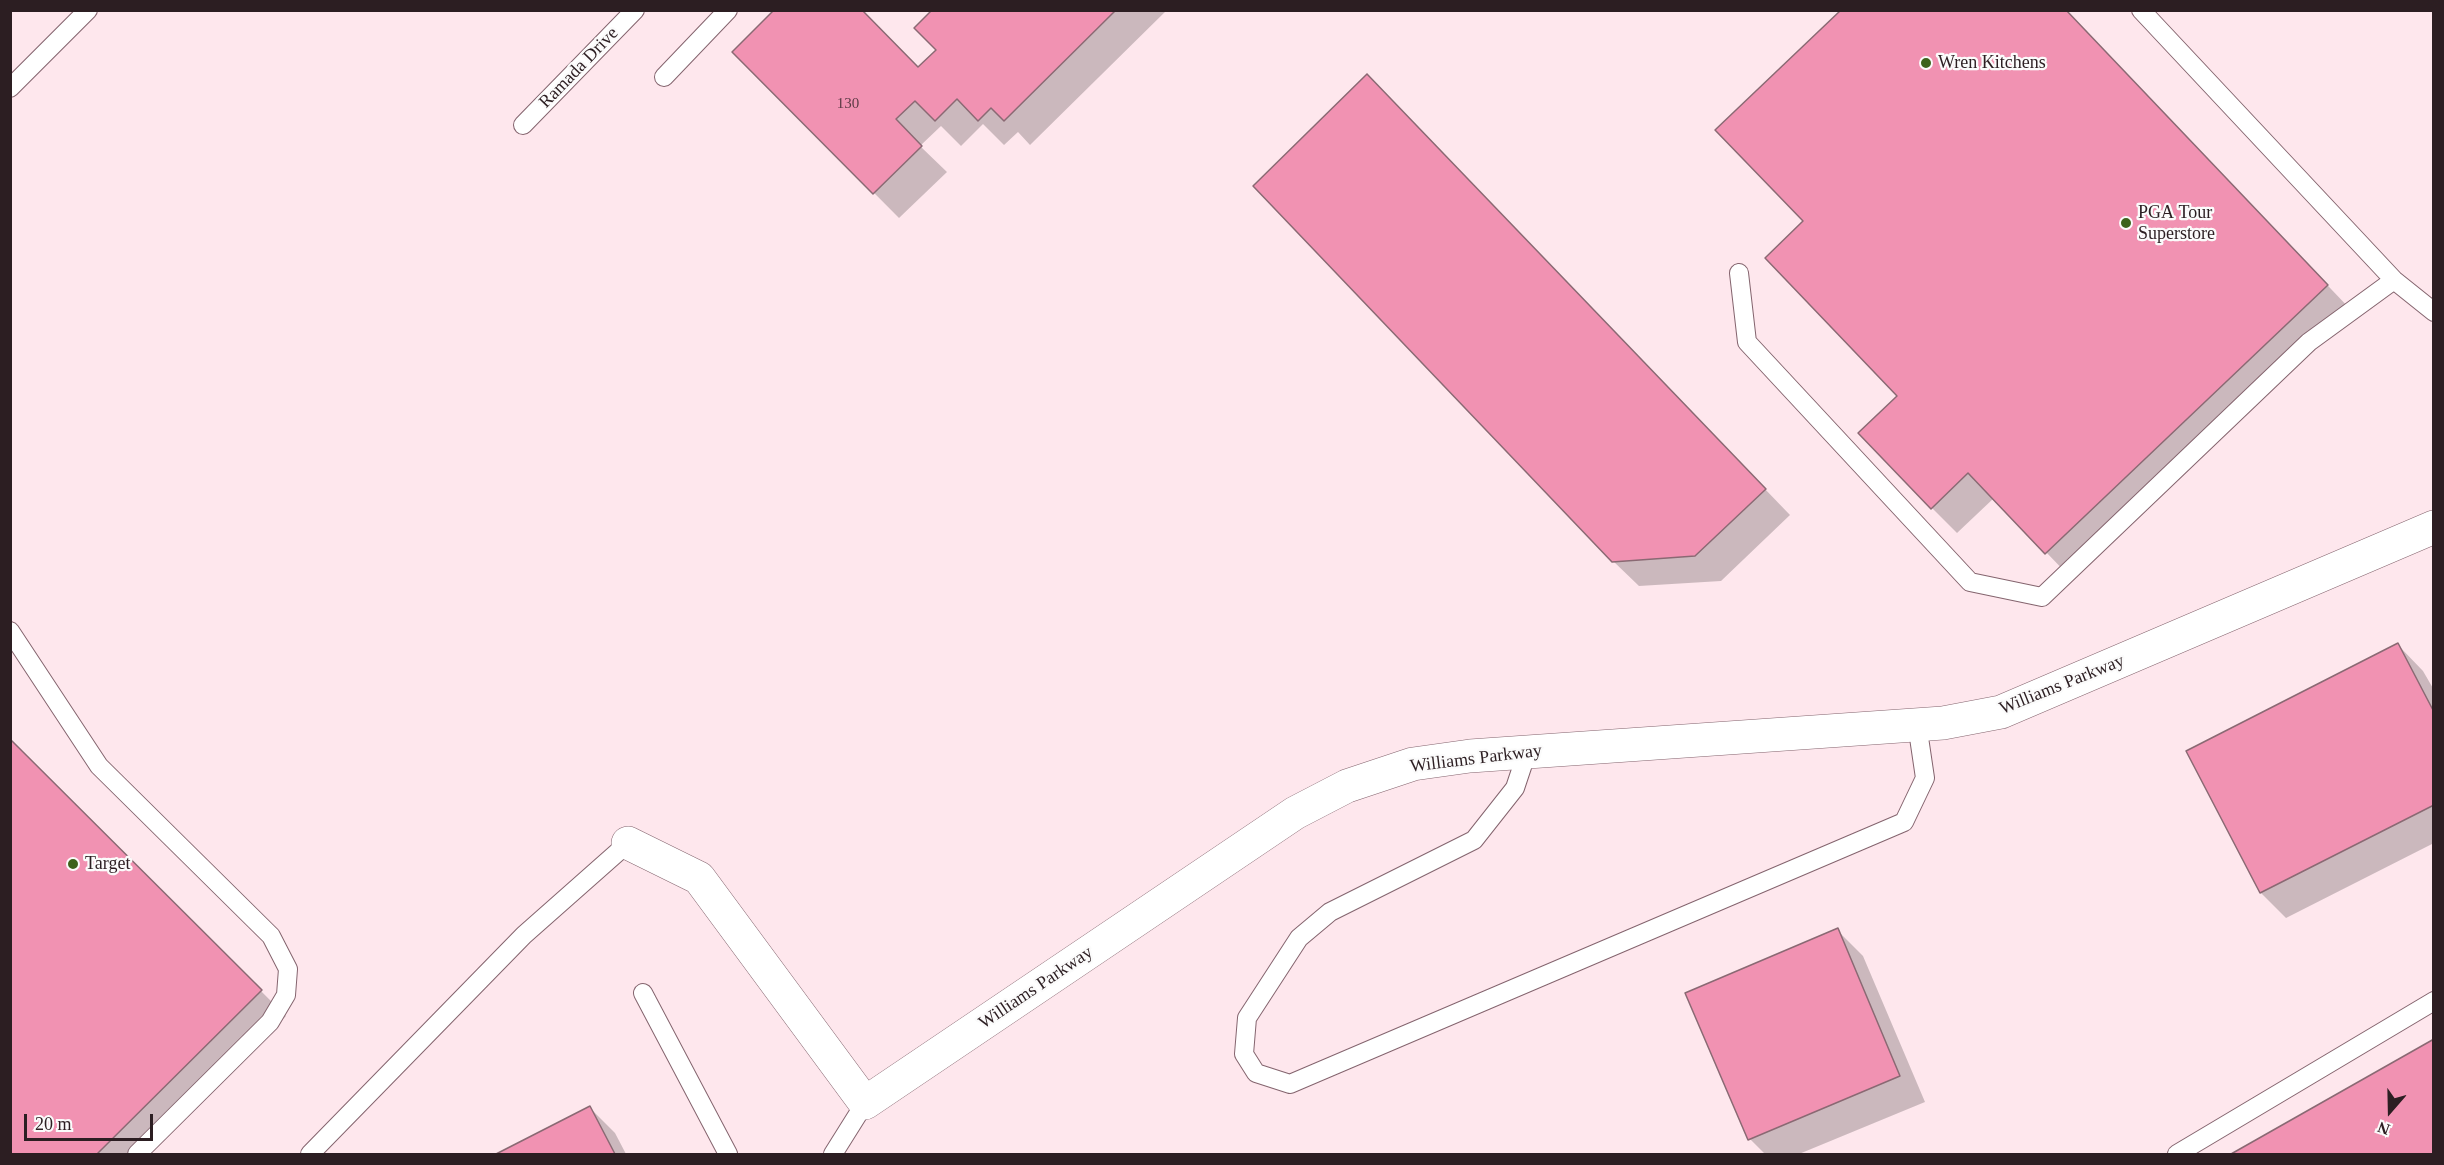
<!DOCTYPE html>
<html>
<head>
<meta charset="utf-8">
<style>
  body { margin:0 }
  #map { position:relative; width:2444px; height:1165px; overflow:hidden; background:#fee7ed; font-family:Georgia,serif }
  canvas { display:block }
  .frame { position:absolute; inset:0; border:12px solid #2c1e22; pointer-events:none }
  .north { position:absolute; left:2360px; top:1081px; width:60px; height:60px; -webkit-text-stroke:4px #fbfbfb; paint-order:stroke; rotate:200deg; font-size:16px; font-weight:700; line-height:24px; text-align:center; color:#2c1e22 }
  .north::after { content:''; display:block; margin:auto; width:21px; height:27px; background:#2c1e22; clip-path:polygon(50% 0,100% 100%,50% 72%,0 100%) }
  .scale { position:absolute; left:24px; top:1114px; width:129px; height:27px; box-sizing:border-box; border:3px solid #2c1e22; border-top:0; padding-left:8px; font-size:18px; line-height:21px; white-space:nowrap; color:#2c1e22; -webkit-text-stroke:4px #fbfbfb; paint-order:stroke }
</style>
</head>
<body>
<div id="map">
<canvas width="2444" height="1165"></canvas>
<div class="frame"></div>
<div class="north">N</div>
<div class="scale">20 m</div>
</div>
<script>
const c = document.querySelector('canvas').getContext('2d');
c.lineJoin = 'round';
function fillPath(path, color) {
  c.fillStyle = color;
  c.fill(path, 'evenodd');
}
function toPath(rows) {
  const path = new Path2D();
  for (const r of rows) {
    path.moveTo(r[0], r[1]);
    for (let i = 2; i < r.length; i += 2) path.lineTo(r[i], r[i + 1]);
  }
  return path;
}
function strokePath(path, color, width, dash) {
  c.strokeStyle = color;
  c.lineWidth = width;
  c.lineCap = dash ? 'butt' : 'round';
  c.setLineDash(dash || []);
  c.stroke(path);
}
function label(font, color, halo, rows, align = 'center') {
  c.font = font + ' Georgia,serif';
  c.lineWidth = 4.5;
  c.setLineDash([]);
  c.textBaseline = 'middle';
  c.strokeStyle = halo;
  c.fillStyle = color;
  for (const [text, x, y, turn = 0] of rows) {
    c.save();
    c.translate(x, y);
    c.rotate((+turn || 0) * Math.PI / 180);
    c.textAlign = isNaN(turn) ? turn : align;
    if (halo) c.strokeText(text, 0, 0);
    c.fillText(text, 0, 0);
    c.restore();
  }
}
const shadow = toPath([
  [934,10,1167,10,1030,145,1018,132,1004,145,983,124,961,146,941,126,920,146,947,172,899,218,734,52,919,69,938,50],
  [2065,10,2352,311,2071,578,1994,498,1957,533,1932,508,1899,396],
  [1392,102,1790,515,1721,581,1639,586,1613,561],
  [2398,645,2423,671,2434,690,2434,843,2286,918,2261,893],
  [10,741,286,1016,148,1154,10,1154],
  [1837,930,1863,956,1925,1102,1799,1154,1765,1154,1750,1139],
  [2434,1041,2434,1154,2234,1154],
  [590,1108,615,1133,626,1154,499,1154]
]);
const building = toPath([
  [774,10,862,10,918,67,936,50,914,28,932,10,1116,10,1004,121,991,108,978,121,957,99,935,121,915,101,896,119,922,146,873,194,732,52,774,10],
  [1841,10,2066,10,2328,285,2045,554,1968,473,1931,509,1858,433,1897,396,1765,258,1803,221,1715,130,1841,10],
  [1367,74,1766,489,1695,556,1612,562,1253,186,1367,74],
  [2398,643,2434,712,2434,805,2260,893,2186,751,2398,643],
  [10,739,262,990,97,1154,10,1154,10,739],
  [1838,928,1900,1076,1748,1140,1685,993,1838,928],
  [2434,1039,2434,1154,2231,1154,2434,1039],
  [590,1106,615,1154,496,1154,590,1106]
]);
const service = toPath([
  [2141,10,2394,280,2434,312],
  [664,77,728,10],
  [10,88,88,10],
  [523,125,635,10],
  [1739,273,1747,342,1970,582,2042,597,2309,342,2394,280],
  [10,631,99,766,271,936,288,969,286,995,270,1022,137,1154],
  [1527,752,1515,788,1474,840,1330,912,1299,938,1247,1018,1244,1054,1256,1073,1290,1084,1904,822,1925,778,1917,724],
  [643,993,728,1154],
  [310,1154,524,935,628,843],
  [833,1154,865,1103],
  [2177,1154,2434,1001]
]);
const minor = toPath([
  [628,843,699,878,865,1103,1295,813,1347,786,1413,764,1470,756,1943,723,2001,712,2434,527]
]);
const markers = [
  [1926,63,6,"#3d621b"],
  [2126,223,6,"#3d621b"],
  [73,864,6,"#3d621b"]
];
const numberNames = [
  ["130",848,104]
];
const poiNames = [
  ["Wren Kitchens",1938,63],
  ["PGA Tour",2138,213],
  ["Superstore",2138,234],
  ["Target",85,864]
];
const streetNames = [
  ["Ramada Drive",579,68,-46],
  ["Williams Parkway",2062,685,-22],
  ["Williams Parkway",1476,759,-7],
  ["Williams Parkway",1036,988,-34]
];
fillPath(shadow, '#0003');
fillPath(building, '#f192b2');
strokePath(building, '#8a6973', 1.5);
strokePath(service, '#84646e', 20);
strokePath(minor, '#84646e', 34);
strokePath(service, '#fff', 18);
strokePath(minor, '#fff', 33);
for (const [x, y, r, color] of markers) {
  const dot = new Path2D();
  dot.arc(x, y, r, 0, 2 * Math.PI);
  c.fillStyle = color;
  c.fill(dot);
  strokePath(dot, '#fbfbfb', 2);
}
label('15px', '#5d3b46', null, numberNames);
label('18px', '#2c1e22', '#fbfbfb', poiNames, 'left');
label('18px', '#2c1e22', '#fbfbfb', streetNames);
</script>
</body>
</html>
